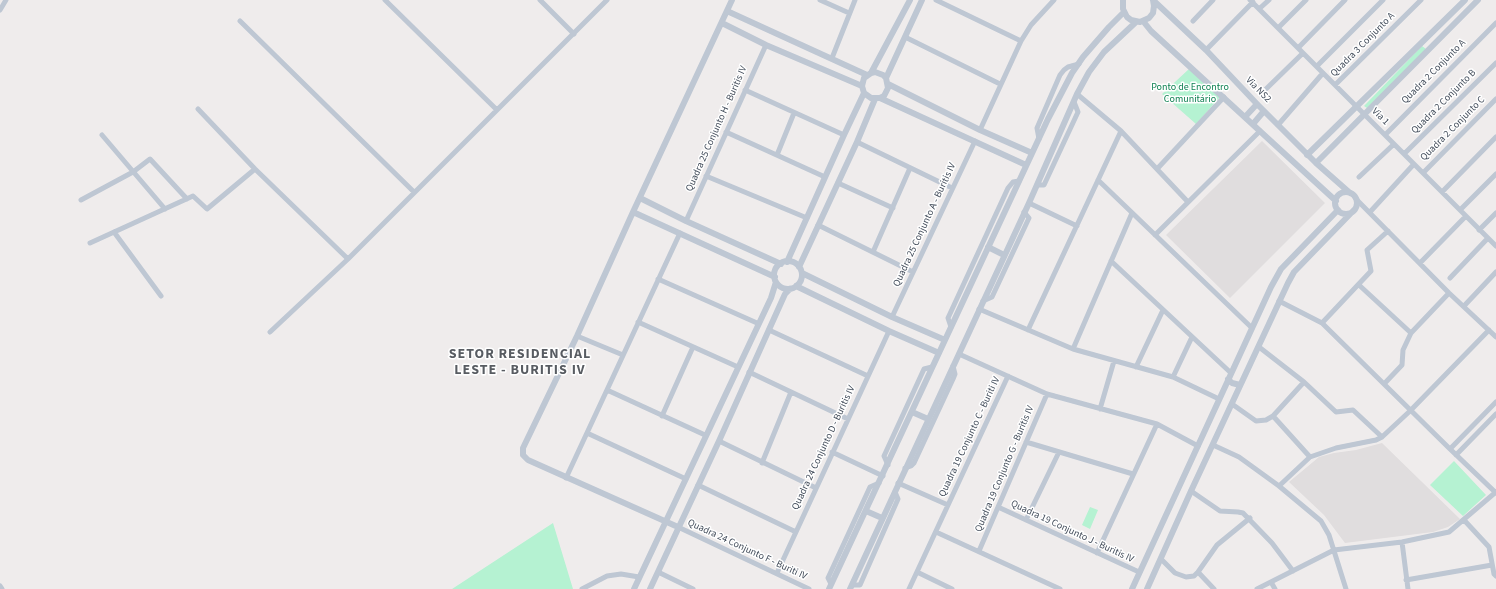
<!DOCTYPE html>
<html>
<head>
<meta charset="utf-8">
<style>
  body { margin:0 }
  canvas { display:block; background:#efecec }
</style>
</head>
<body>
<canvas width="1496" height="589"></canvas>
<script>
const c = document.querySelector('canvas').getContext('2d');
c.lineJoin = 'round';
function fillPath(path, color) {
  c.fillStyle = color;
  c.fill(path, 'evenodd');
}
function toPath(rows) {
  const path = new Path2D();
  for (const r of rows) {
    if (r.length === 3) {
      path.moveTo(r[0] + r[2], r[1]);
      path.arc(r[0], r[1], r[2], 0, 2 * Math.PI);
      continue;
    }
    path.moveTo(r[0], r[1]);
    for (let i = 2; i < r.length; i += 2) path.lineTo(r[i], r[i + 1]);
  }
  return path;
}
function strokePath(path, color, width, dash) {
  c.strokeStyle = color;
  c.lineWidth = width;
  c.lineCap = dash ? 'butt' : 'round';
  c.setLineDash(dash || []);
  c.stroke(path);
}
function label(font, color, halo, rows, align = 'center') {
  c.font = font + ' "Source Sans 3",sans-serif';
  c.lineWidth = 3;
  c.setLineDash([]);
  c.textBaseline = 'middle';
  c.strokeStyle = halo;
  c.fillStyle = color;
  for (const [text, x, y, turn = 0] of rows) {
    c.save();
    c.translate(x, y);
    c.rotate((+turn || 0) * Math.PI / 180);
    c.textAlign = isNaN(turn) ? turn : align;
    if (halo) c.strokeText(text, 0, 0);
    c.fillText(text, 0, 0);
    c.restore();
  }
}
const education = toPath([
  [1262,141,1325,203,1230,298,1166,235],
  [1382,443,1460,519,1448,527,1433,532,1345,543,1324,515,1289,482,1319,457,1334,453,1356,450]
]);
const green = toPath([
  [1422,46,1426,49,1367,108,1364,106],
  [1189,69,1220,97,1196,124,1162,94],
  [1454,461,1486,495,1463,516,1430,485],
  [1090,507,1098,510,1090,529,1082,525],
  [553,523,573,589,452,589]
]);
const minor = toPath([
  [385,0,497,110],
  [540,0,574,34],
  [820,0,849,13],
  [936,0,1021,41],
  [1250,0,1496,246],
  [1259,9,1269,0],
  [0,10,6,0],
  [240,21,414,192],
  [1193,21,1213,0],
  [1278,28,1306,0],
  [905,37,1000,84],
  [1298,48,1345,0],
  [1206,50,1253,2],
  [832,58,855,0],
  [1317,66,1383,0],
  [1335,85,1421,0],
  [1266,89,1303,53],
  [745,90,844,135],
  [1077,94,1121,131],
  [198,109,255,169,348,259],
  [1278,125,1323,73],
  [980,130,1021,41,1031,25,1054,0],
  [726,132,825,177],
  [102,135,165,209],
  [1385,135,1496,23],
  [1039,139,1037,128,1060,75,1064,70,1068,67,1079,64],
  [857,142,952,188],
  [1404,154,1496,63],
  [777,155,794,113],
  [1157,169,1224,97],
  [1423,173,1496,99],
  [706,176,807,218],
  [1359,177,1394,144],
  [1098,180,1252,328],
  [838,183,893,208],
  [1037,185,1044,185,1078,112,1074,102],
  [1442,192,1496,137],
  [1356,199,1449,293,1496,337],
  [81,200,133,172,150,159,187,199],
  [1029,203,1077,226],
  [1460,210,1496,174],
  [1370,212,1414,164],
  [686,221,766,45],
  [818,225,913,272],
  [1479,230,1496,213],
  [114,232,161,296],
  [1155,235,1260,131],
  [90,243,193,196,207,209,255,169],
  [873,252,910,168],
  [1111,261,1231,373],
  [1420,263,1466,216],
  [1450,278,1488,238],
  [658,279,757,323],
  [1359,285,1411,333],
  [983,301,992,297,1029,218,1024,212],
  [1279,301,1322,323,1450,449,1496,493],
  [1464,306,1496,272],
  [979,309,1073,349,1173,377,1219,399],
  [892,317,975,141],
  [638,322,738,367],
  [1322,323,1371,271,1367,250,1388,231],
  [951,327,948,318,1008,188,1013,182,1019,181],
  [769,330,868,376],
  [1028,330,1121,131,1188,202],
  [270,332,348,259,607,0],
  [577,336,623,355],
  [1259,347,1304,382,1336,412,1353,410,1382,437],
  [1073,349,1132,213],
  [959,354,1047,394,1157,424,1198,446],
  [1136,367,1163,310],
  [749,372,848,419],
  [1173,377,1192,337],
  [1384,384,1402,365,1403,350,1411,333,1449,293],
  [607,390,705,435],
  [1232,404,1256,421,1266,420,1273,416,1310,457],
  [1100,409,1114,361],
  [662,416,693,347],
  [1273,416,1304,382],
  [587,433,686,479],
  [719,441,816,488],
  [1026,442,1133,474],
  [1213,445,1239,457,1279,486,1321,521,1329,535,1346,589],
  [1450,449,1496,402],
  [832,452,883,476],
  [1456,455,1496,414],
  [762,463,791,392],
  [888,465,884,456,924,369,932,367],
  [905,468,911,466,914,463,953,379,955,374,953,366],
  [566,478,680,233],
  [898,483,948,505],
  [698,485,796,532],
  [1279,486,1310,457,1336,448,1376,440,1382,437,1410,411,1489,330],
  [1191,491,1220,511,1238,512,1243,513,1272,543,1293,571],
  [998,507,1139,572],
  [1026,520,1059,452],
  [1464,520,1489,547,1494,574,1496,576],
  [678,527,809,589],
  [936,532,1060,589],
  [1402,542,1408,589],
  [979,551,1047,394],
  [1097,553,1157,424],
  [1161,559,1175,573,1186,577,1194,576,1198,572,1217,545,1250,518],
  [658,572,693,589],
  [917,572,952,589],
  [1198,572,1214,589],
  [777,573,889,331],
  [1406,580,1492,565],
  [1271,582,1275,589],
  [831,584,828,578,870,487,879,483],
  [852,585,860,585,898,499,895,492],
  [0,586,2,589],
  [582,589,607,576,621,574,639,577],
  [909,589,1008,376],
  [1257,589,1334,550,1402,542,1449,532,1496,492]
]);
const tertiary = toPath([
  [1123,0,1123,9,1127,17,1131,20,1140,22,1149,18,1153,13,1154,6,1153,0],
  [1153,0,1206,50,1257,104,1316,163,1350,193],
  [727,11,867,75],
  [1143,21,1151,31,1336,201],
  [722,23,766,45,862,86],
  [871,73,910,0],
  [886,78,922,0],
  [888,84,980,130,1032,153],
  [880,98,1026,165],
  [1245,117,1257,104],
  [1253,124,1264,111],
  [1307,155,1465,0],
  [1316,163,1478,0],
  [1346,203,11],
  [640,198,686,221,781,264],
  [633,212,775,277],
  [988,247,1004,255],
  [788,275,14],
  [787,262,844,135,864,93,862,86,864,78,871,73,875,72,883,75,886,78,888,88,884,96,880,98,871,98,864,93],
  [799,267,857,142,875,99],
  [802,273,892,317,945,340],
  [796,286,889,331,939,353],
  [1228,379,1232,383,1240,385],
  [912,412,928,419],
  [866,511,882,518],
  [678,527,528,460,523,455,523,448,577,336,633,212,732,0],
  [634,589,771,298,776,282],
  [650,589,719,441,785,294,790,289],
  [829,589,1048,119,1072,73,1083,57,1109,27,1124,12],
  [850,589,1029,203,1077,94,1089,72,1104,52,1136,22],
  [1132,589,1271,287,1281,269,1338,210],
  [1147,589,1191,491,1288,283,1294,272,1354,210]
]);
const streetNames = [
  ["Quadra 3 Conjunto A",1363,45,-45],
  ["Quadra 2 Conjunto A",1434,72,-45],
  ["Via NS2",1258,90,46],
  ["Quadra 2 Conjunto B",1444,102,-45],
  ["Via 1",1380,117,45],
  ["Quadra 25 Conjunto H - Buritis IV",717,129,-66],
  ["Quadra 2 Conjunto C",1453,129,-45],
  ["Quadra 25 Conjunto A - Buritis IV",925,225,-65],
  ["Quadra 19 Conjunto C - Buriti IV",970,437,-65],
  ["Quadra 24 Conjunto D - Buritis IV",824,448,-65],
  ["Quadra 19 Conjunto G - Buritis IV",1005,469,-67],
  ["Quadra 19 Conjunto J - Buritis IV",1072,532,25],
  ["Quadra 24 Conjunto F - Buriti IV",747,550,25]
];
const parkNames = [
  ["Ponto de Encontro",1190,88],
  ["Comunitário",1190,100]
];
const districtNames = [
  ["SETOR RESIDENCIAL",520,355],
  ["LESTE - BURITIS IV",520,371]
];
fillPath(education, '#e0ddde');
fillPath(green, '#b5f2d2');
strokePath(minor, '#bec7d3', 5);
strokePath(tertiary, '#bec7d3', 6);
label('10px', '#434d5b', '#fff', streetNames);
label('10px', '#0f8152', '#fff', parkNames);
c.letterSpacing = '1px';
label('bold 14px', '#585c62', '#fff', districtNames);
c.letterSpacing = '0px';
</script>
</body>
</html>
